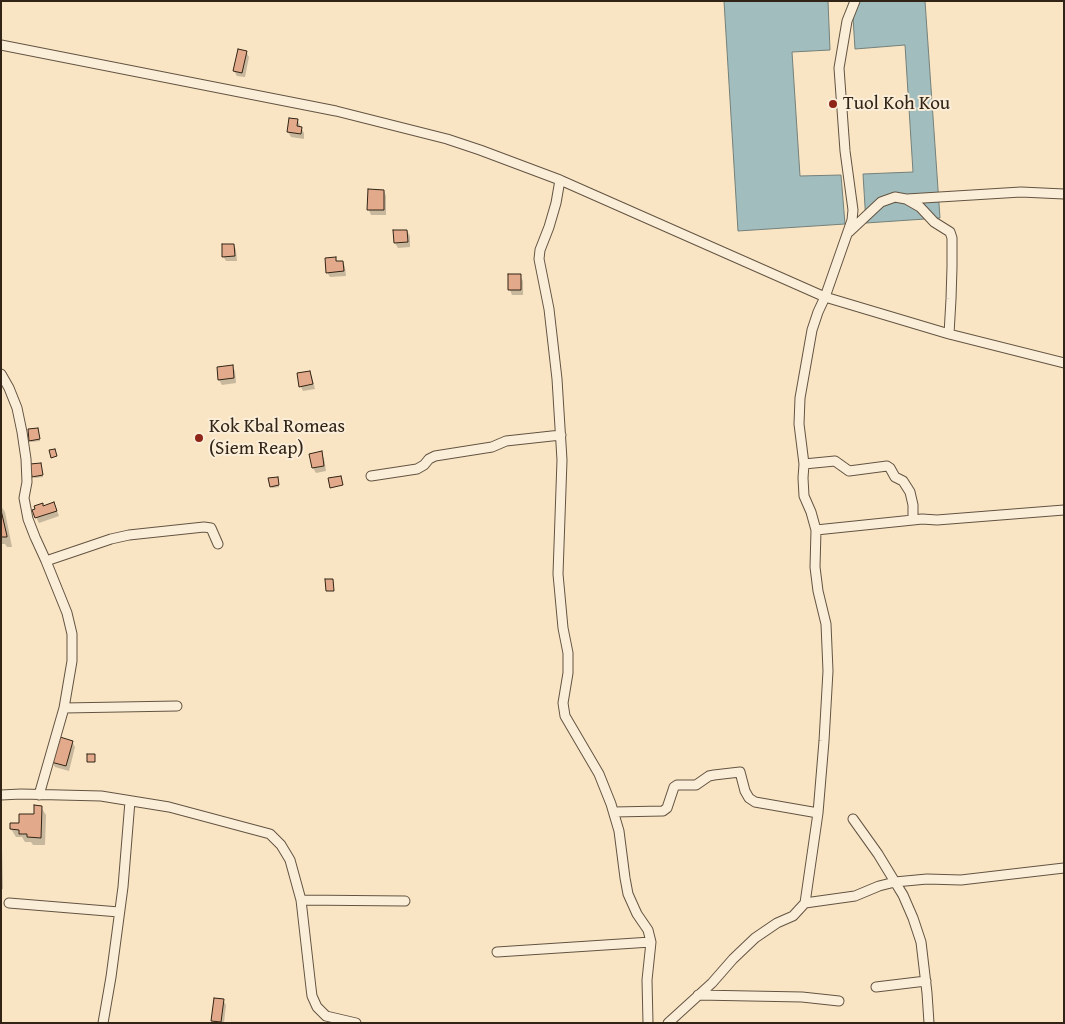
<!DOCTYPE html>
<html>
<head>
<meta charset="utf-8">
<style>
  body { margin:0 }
  #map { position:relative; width:1065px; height:1024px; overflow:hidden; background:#f9e5c4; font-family:"Gentium Book Plus",serif }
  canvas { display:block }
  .frame { position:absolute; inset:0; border:2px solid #312416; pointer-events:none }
</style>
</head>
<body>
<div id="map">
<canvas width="1065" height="1024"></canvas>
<div class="frame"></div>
</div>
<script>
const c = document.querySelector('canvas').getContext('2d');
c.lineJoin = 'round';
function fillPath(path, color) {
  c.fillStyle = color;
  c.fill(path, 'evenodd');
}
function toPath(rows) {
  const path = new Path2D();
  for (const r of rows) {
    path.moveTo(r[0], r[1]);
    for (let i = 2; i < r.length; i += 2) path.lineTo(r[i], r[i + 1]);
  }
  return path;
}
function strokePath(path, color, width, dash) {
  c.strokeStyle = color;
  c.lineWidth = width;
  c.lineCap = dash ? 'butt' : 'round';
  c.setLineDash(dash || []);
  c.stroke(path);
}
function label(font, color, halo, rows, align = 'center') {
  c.font = font + ' "Gentium Book Plus",serif';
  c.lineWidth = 4;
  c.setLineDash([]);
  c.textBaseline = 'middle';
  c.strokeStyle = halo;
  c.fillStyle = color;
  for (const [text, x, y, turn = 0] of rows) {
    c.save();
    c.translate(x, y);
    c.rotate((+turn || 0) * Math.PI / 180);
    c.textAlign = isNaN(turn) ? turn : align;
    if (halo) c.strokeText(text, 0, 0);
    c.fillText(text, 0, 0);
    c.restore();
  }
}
const water = toPath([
  [724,1,828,1,830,50,792,52,800,176,841,175,845,224,738,231,724,1],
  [852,1,925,1,940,218,866,223,863,174,913,172,905,45,855,49,852,1]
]);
const shadow = toPath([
  [246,52,249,57,245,77,237,76,234,71],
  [297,120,300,125,299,128,301,128,304,133,304,139,291,137,288,132],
  [384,191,386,196,386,215,371,215,369,210],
  [407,231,410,236,410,247,398,248,395,243],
  [234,245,236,250,237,261,226,261,223,256],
  [335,259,337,262,343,262,345,267,346,276,330,277,327,272],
  [520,276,523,281,523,295,512,295,510,290],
  [232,367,235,371,236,383,222,385,219,380],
  [310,372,312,377,315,389,303,391,301,387],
  [38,429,40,441,31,442,30,440],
  [321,453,324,458,326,471,316,473,313,468],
  [40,464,43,477,35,478,33,476],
  [278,480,279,487,272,488,271,486],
  [1,506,5,512,12,547,7,547,5,544,1,544],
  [43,507,56,508,59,516,39,523,33,511],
  [72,742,75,747,69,771,55,767,52,762],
  [41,807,46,815,45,845,33,845,31,842,25,842,22,837,16,837,11,829,35,816],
  [1,845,2,847,3,889,1,889],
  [223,1000,226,1005,224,1023,213,1023,212,1021]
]);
const building = toPath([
  [238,49,247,51,242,73,233,71,238,49],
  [289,118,298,119,297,126,302,127,301,134,287,132,289,118],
  [368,189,384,190,384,210,367,210,368,189],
  [393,230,407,230,408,242,394,243,393,230],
  [222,244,234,244,235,256,222,257,222,244],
  [336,257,336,261,343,261,344,271,326,273,325,258,336,257],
  [508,274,521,274,521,290,508,290,508,274],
  [233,365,234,378,218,380,217,367,233,365],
  [310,371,313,384,299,387,297,373,310,371],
  [38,428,40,439,29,441,28,429,38,428],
  [55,449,57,456,51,458,49,450,55,449],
  [322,451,324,466,312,468,309,454,322,451],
  [41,463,43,475,32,477,30,464,41,463],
  [341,476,343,485,330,488,328,478,341,476],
  [278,477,279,485,270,487,268,478,278,477],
  [54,502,57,511,35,518,32,510,35,509,34,506,43,503,43,506,54,502],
  [1,510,7,536,7,537,1,537,1,510],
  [325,579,333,579,334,591,326,591,325,579],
  [60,737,73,741,66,766,51,762,60,737],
  [87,754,95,754,95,762,87,762,87,754],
  [34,805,42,806,41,838,27,837,27,834,19,834,19,830,10,829,10,823,19,823,19,814,34,814,34,805],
  [214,998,224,999,221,1022,211,1021,214,998]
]);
const street = toPath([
  [1,45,336,111,447,139,480,150,560,180,825,297,949,334,1064,363],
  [560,180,556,203,549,227,540,250,539,259,549,309,557,379,562,460,558,574,563,628,568,653,568,673,563,703,565,716,599,774,611,804,619,831,625,878,628,894,637,914,648,930,651,942,647,980,648,1023],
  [907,199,1021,192,1064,194],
  [849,232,881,202,895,197,906,199,920,207,934,222,950,232,952,238,952,267,951,299,949,334],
  [1,374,9,388,17,408,22,432,26,459,27,482,24,498,28,519,35,537,46,561,67,613,72,634,72,661,64,708,39,795],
  [804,464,835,461,849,471,887,466,890,468,895,477,903,481,910,492,913,505,913,520,922,519,937,520,1064,510],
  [371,476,417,469,424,465,429,459,435,456,492,447,506,441,561,435],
  [816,530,913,520],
  [46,561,111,539,129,535,204,527,211,528,218,544],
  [64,708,177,706],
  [1,795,21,794,101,796,169,807,270,834,281,845,290,860,301,900,311,988,312,996,317,1007,326,1016,356,1023],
  [614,812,663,811,667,808,674,787,677,785,696,785,709,776,714,775,740,772,745,791,749,798,755,802,818,813],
  [853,819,878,854,895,882,903,895,913,918,921,942,927,993,929,1023],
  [301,900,405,901],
  [9,903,119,912],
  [805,903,855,896,879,886,895,882,927,879,961,880,1064,868],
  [497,952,651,942],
  [876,987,926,981],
  [698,995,802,997,839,1001],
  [103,1023,111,977,123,887,130,801],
  [668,1023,712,983,733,959,755,938,777,923,793,916,805,903,818,813,824,741,828,671,826,624,818,591,815,567,816,530,811,512,804,496,803,478,804,464,799,424,800,398,812,330,818,312,825,297,852,220,853,210,845,151,839,68,847,21,855,1]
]);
const markers = [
  [833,104,5,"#8f2418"],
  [199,438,5,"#8f2418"]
];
const poiNames = [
  ["Tuol Koh Kou",843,104],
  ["Kok Kbal Romeas",209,427],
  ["(Siem Reap)",209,449]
];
fillPath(water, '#a1bdbd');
strokePath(water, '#74807a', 1);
fillPath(shadow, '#0003');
fillPath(building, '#e2aa8a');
strokePath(building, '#312416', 1);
strokePath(street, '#635442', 11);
strokePath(street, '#fbeed9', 9);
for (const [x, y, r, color] of markers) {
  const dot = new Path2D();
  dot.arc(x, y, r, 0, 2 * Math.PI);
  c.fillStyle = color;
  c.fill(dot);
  strokePath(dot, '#fbeed9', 2);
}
label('19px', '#312416', '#fbeed9', poiNames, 'left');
</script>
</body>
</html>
